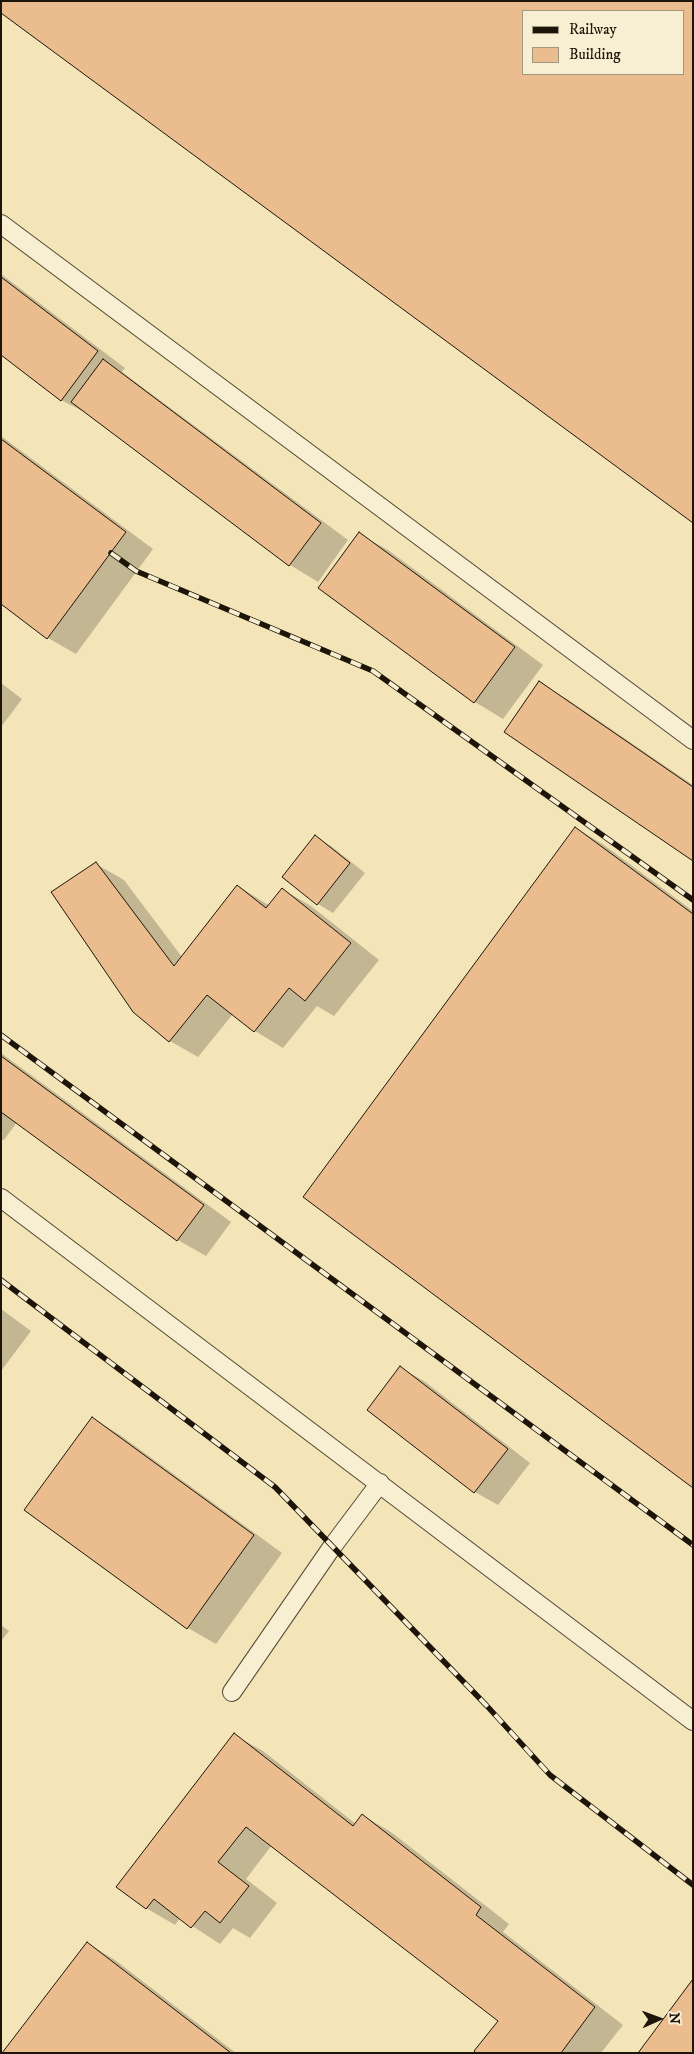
<!DOCTYPE html>
<html>
<head>
<meta charset="utf-8">
<style>
  body { margin:0 }
  #map { position:relative; width:694px; height:2054px; overflow:hidden; background:#f4e5b8; font-family:"IM FELL DW Pica",serif }
  canvas { display:block }
  .frame { position:absolute; inset:0; border:2px solid #1d150a; pointer-events:none }
  .legend { position:absolute; left:522px; top:10px; width:162px; height:65px; box-sizing:border-box; background:#f8eed1; border:1px solid #a09781; margin:0; padding:6px 9px; list-style:none; font-size:15px; color:#1d150a }
  .legend li { display:flex; align-items:center; gap:10px; height:25px }
  .legend b { width:25px; border:1px solid #a09781 }
  .north { position:absolute; left:634px; top:1994px; width:50px; height:50px; -webkit-text-stroke:4px #f8eed1; paint-order:stroke; rotate:88deg; font-size:14px; font-weight:700; line-height:20px; text-align:center; color:#1d150a }
  .north::after { content:''; display:block; margin:auto; width:18px; height:22px; background:#1d150a; clip-path:polygon(50% 0,100% 100%,50% 72%,0 100%) }
</style>
</head>
<body>
<div id="map">
<canvas width="694" height="2054"></canvas>
<div class="frame"></div>
<ul class="legend">
<li><b style="height:6px;background:#1d150a"></b>Railway</li>
<li><b style="height:14px;background:#eabc8e"></b>Building</li>
</ul>
<div class="north">N</div>
</div>
<script>
const c = document.querySelector('canvas').getContext('2d');
c.lineJoin = 'round';
function fillPath(path, color) {
  c.fillStyle = color;
  c.fill(path, 'evenodd');
}
function toPath(rows) {
  const path = new Path2D();
  for (const r of rows) {
    path.moveTo(r[0], r[1]);
    for (let i = 2; i < r.length; i += 2) path.lineTo(r[i], r[i + 1]);
  }
  return path;
}
function strokePath(path, color, width, dash) {
  c.strokeStyle = color;
  c.lineWidth = width;
  c.lineCap = dash ? 'butt' : 'round';
  c.setLineDash(dash || []);
  c.stroke(path);
}
const shadow = toPath([
  [693,1,693,521,1,12],
  [523,11,683,11,683,74,523,74],
  [1,274,125,368,122,372,348,540,318,582,290,565,90,415,61,400,1,354],
  [1,436,153,549,76,654,48,638,1,603],
  [359,534,388,550,543,665,503,719,475,702,320,588],
  [1,683,22,699,1,727],
  [539,683,567,699,693,785,693,860],
  [576,828,604,845,693,911,693,1487],
  [315,837,331,846,365,873,333,913,318,904],
  [96,864,124,880,182,957,238,886,270,906,282,889,311,906,379,960,334,1016,317,1006,283,1048,255,1031,233,1014,198,1057,170,1041,134,1011],
  [1,1053,231,1222,206,1256,178,1240,17,1122,4,1140,1,1139],
  [1,1309,31,1331,1,1371],
  [401,1368,424,1381,530,1463,498,1505,475,1492,369,1410],
  [92,1418,120,1435,282,1553,216,1644,188,1628],
  [1,1625,9,1631,1,1641],
  [234,1735,263,1751,356,1824,362,1815,391,1832,509,1924,503,1932,623,2025,601,2053,478,2053,499,2021,272,1845,246,1879,277,1903,250,1938,233,1928,220,1944,180,1918,175,1925,146,1908],
  [87,1943,115,1960,236,2053,3,2053]
]);
const building = toPath([
  [1,1,693,1,693,523,1,13,1,1],
  [523,11,683,11,683,74,523,74,523,11],
  [1,277,98,351,61,401,1,355,1,277],
  [103,359,321,523,289,566,71,402,103,359],
  [1,439,126,532,47,639,1,604,1,439],
  [359,532,515,647,474,703,318,588,359,532],
  [539,681,693,787,693,861,504,732,539,681],
  [575,827,693,914,693,1488,303,1197,575,827],
  [315,835,350,863,317,905,282,877,315,835],
  [96,862,174,966,237,885,266,908,282,888,351,943,305,1001,289,988,254,1032,207,995,169,1042,133,1012,51,892,96,862],
  [1,1056,204,1205,177,1241,1,1112,1,1056],
  [400,1366,508,1449,474,1493,367,1410,400,1366],
  [92,1417,254,1535,187,1629,24,1510,92,1417],
  [234,1733,353,1826,362,1814,481,1907,476,1915,595,2007,561,2053,476,2053,474,2051,498,2021,246,1827,218,1862,249,1886,220,1923,205,1911,191,1928,154,1899,146,1909,116,1887,234,1733],
  [87,1942,231,2053,2,2053,87,1942],
  [693,1979,693,2053,638,2053,693,1979]
]);
const lane = toPath([
  [1,224,693,740],
  [1,1198,693,1721],
  [232,1692,332,1547,380,1483]
]);
const rail = toPath([
  [111,553,136,571,373,671,693,900],
  [1,1035,693,1545],
  [1,1280,275,1487,487,1706,550,1775,693,1885]
]);
fillPath(shadow, '#0003');
fillPath(building, '#eabc8e');
strokePath(building, '#1d150a', 1);
strokePath(lane, '#534936', 20);
strokePath(lane, '#f8eed1', 18);
strokePath(rail, '#1d150a', 5.5);
strokePath(rail, '#f8eed1', 4, [11]);
</script>
</body>
</html>
